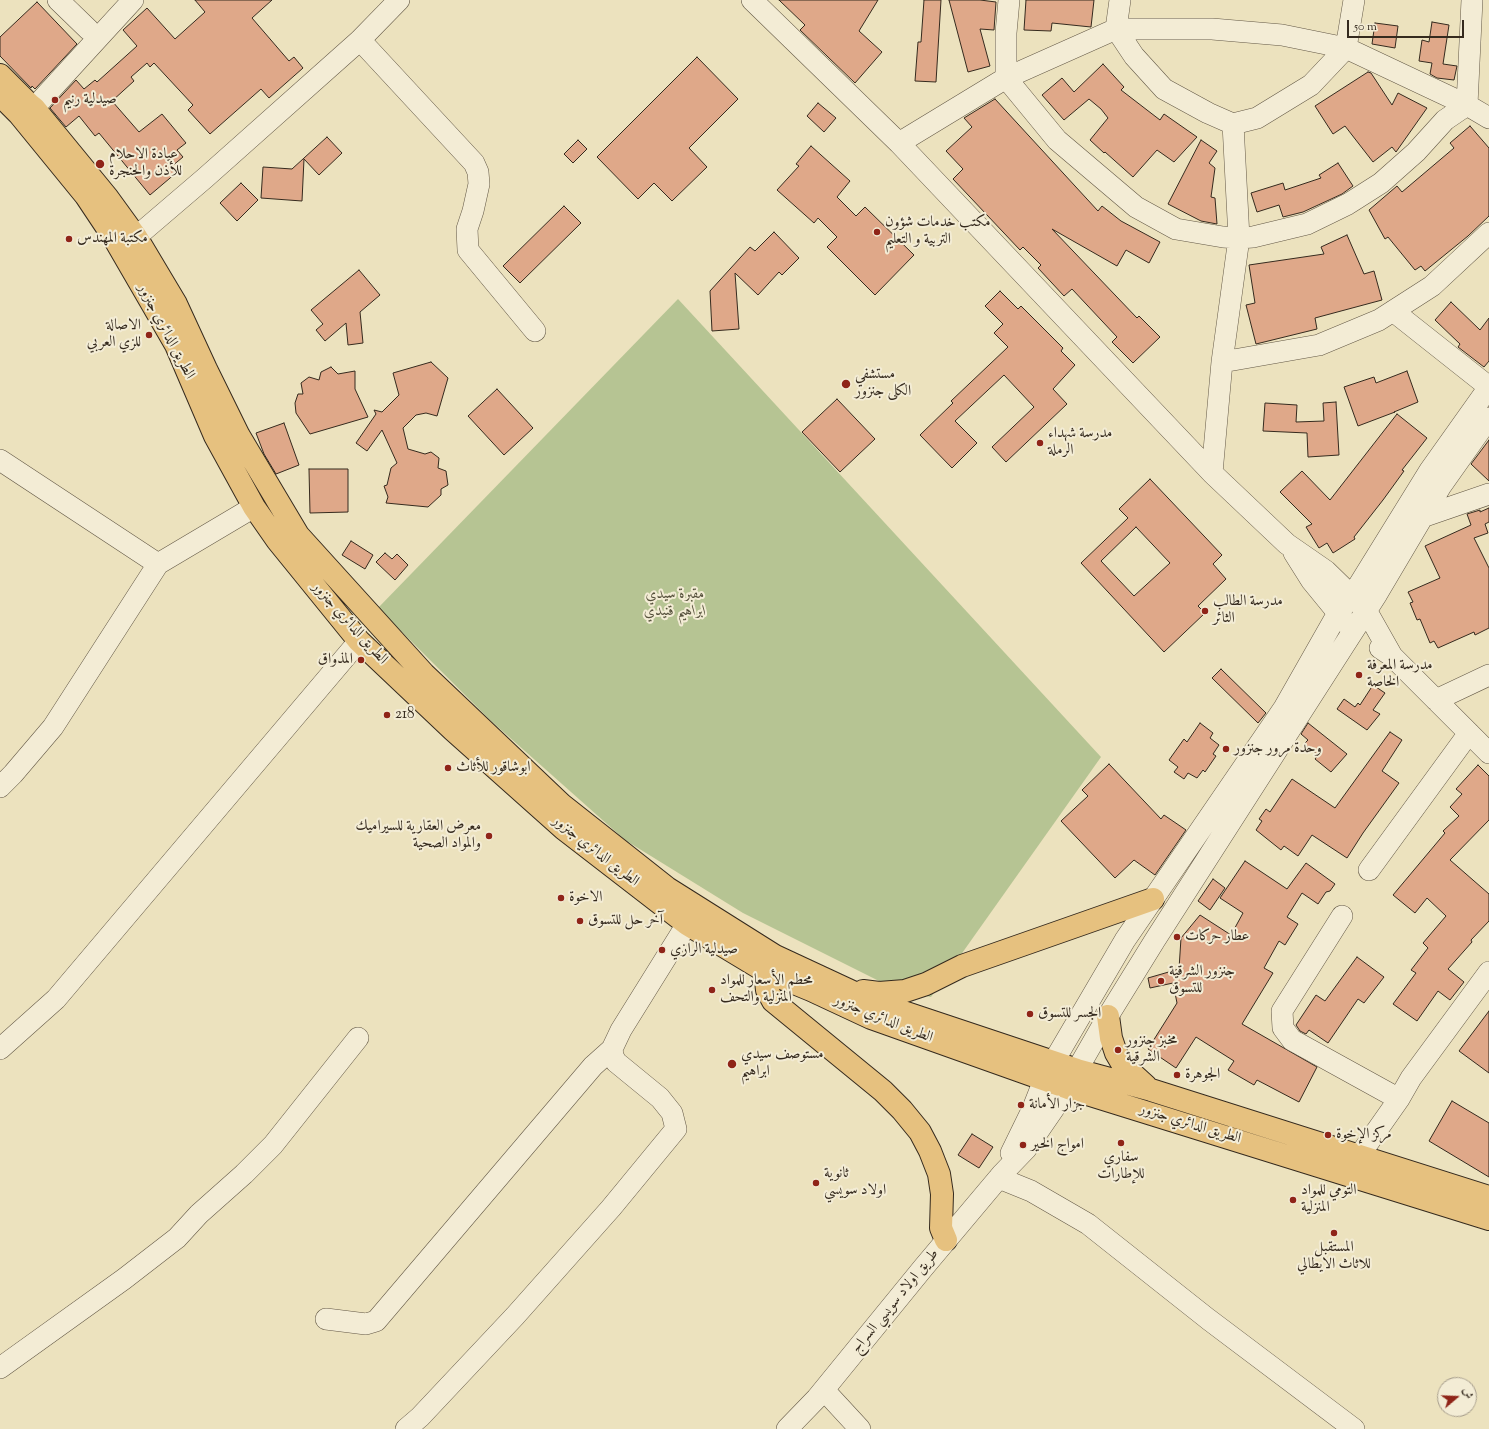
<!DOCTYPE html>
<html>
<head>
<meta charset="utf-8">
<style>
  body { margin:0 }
  #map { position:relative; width:1489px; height:1429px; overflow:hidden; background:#ece2be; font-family:"Sorts Mill Goudy",Amiri,serif }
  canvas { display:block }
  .north { position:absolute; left:1437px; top:1377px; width:40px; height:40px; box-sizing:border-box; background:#f3ecd5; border:1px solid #a79e8c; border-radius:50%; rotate:71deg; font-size:11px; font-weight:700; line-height:16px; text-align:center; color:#352a1e }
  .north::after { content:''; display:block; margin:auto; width:14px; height:18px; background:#8f2418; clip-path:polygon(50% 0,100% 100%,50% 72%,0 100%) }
  .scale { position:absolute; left:1347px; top:20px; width:117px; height:18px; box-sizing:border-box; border:2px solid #352a1e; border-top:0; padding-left:5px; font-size:12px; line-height:14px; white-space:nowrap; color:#352a1e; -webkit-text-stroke:3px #f3ecd5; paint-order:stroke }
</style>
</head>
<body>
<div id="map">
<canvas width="1489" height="1429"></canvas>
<div class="north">ش</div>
<div class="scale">50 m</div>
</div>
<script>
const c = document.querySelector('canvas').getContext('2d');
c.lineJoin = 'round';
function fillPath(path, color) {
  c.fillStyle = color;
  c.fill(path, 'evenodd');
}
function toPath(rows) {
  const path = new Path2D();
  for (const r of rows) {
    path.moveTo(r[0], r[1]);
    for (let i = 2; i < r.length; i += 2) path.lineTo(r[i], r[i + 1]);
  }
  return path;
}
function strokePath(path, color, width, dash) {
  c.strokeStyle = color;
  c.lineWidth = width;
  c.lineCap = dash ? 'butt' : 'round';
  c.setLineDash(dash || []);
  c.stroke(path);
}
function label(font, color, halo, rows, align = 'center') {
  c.font = font + ' "Sorts Mill Goudy",Amiri,serif';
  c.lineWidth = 4;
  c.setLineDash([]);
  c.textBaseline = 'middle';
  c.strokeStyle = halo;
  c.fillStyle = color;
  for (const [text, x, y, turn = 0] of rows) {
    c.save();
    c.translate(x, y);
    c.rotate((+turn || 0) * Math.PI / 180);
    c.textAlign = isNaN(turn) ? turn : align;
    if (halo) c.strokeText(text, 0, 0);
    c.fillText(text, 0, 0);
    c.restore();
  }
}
const green = toPath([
  [678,299,1101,757,931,997,899,991,743,913,625,840,490,720,378,608]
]);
const building = toPath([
  [195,0,272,0,252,18,289,61,294,57,303,68,269,98,261,89,210,134,188,110,193,105,154,63,150,67,147,63,131,77,134,81,112,101,139,132,162,114,186,143,177,150,183,157,171,167,176,173,150,195,99,133,95,136,79,116,66,127,50,108,76,80,84,89,95,80,97,82,137,46,123,30,147,8,175,39,205,12,195,0],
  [779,0,878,0,859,31,882,52,855,83,800,30,805,25,779,0],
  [924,0,941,0,936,82,915,81,918,42,921,42,924,0],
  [949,0,980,0,996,2,994,30,980,29,990,66,968,72,949,0],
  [1026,0,1094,0,1091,27,1052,23,1051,31,1024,30,1026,0],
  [37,2,77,44,35,89,32,86,31,88,0,56,0,37,37,2],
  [1432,22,1449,25,1443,64,1457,66,1454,80,1437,78,1430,74,1432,63,1419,61,1422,40,1429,42,1432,22],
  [1375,23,1398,26,1395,48,1372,44,1375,23],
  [697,57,738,99,689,148,707,167,672,201,654,183,638,199,597,157,697,57],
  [1103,64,1124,87,1121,90,1160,120,1164,114,1197,137,1174,162,1157,150,1133,177,1105,152,1104,153,1090,140,1108,118,1101,109,1089,99,1064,120,1042,95,1062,78,1074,92,1103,64],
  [1368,72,1371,73,1392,105,1398,93,1427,108,1396,152,1392,147,1373,162,1345,126,1333,134,1315,106,1368,72],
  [995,99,1098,211,1102,206,1121,221,1160,242,1149,263,1126,250,1117,266,1052,229,1137,318,1139,316,1160,337,1133,363,1112,342,1117,337,1072,289,1064,296,1038,268,1041,265,1023,247,1020,250,953,179,963,169,946,151,972,127,964,118,995,99],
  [818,103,836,118,824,132,807,116,818,103],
  [1470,126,1489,148,1489,216,1468,236,1425,271,1421,266,1415,270,1388,237,1385,239,1369,210,1397,186,1402,192,1454,148,1450,143,1470,126],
  [327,137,342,153,319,175,304,159,302,201,261,198,263,167,292,169,327,137],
  [578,140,587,149,573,163,564,154,578,140],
  [1201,140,1217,151,1209,163,1215,168,1211,197,1215,198,1217,224,1201,221,1168,204,1201,140],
  [811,146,850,181,837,197,856,216,865,207,914,255,875,295,827,247,837,237,818,218,814,223,777,190,799,166,796,164,811,146],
  [1338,163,1353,186,1342,194,1303,212,1283,217,1279,205,1257,212,1251,193,1283,183,1285,190,1321,178,1319,175,1338,163],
  [241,183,258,200,237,221,220,203,241,183],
  [564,206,581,223,520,283,503,266,564,206],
  [774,232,799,258,782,275,779,272,758,295,735,273,739,329,712,331,710,291,750,247,755,251,774,232],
  [1347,235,1364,274,1374,271,1382,300,1315,318,1317,329,1256,344,1246,305,1255,303,1249,265,1324,254,1321,247,1347,235],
  [359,270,380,295,360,312,363,343,348,345,346,323,325,341,316,330,323,324,311,310,359,270],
  [1000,291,1018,309,1021,306,1063,348,1061,351,1075,365,1053,389,1067,404,1006,462,992,447,1034,407,1004,375,955,421,977,443,952,468,920,435,953,403,951,401,1008,347,994,333,1003,324,985,306,1000,291],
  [1451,302,1480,330,1489,318,1489,361,1484,367,1458,347,1460,344,1435,320,1451,302],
  [431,362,448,378,437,416,426,413,416,415,403,428,408,449,425,454,431,452,439,458,438,468,446,471,448,485,441,489,441,495,428,507,386,503,388,497,384,486,387,485,391,468,397,463,382,430,367,451,356,443,376,414,374,410,382,412,399,395,393,373,431,362],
  [331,367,338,374,355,371,355,389,368,417,310,434,296,413,295,403,298,394,303,394,301,383,309,377,319,380,321,372,331,367],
  [1407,371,1418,402,1394,412,1395,412,1358,426,1344,387,1374,377,1376,383,1407,371],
  [497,389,533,428,504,455,468,416,497,389],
  [837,399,875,439,840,472,802,432,837,399],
  [1336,402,1339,455,1308,457,1307,433,1263,431,1265,403,1297,405,1296,422,1324,421,1323,403,1336,402],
  [1397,414,1427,438,1402,470,1404,471,1383,500,1354,537,1355,539,1333,553,1327,543,1319,548,1306,527,1312,524,1280,492,1302,471,1330,500,1397,414],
  [284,423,299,465,276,474,264,454,256,433,284,423],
  [1489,440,1489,481,1471,464,1489,440],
  [309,469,348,469,348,512,310,513,309,469],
  [1150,479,1222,555,1213,564,1226,579,1198,606,1205,613,1164,652,1081,563,1128,518,1119,509,1150,479],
  [1136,527,1170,563,1134,596,1101,561,1136,527],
  [1489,508,1489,522,1485,524,1488,533,1474,538,1489,568,1489,628,1475,635,1474,632,1438,648,1434,641,1430,643,1420,619,1417,620,1410,603,1413,602,1408,592,1440,578,1425,546,1471,525,1467,514,1480,510,1480,512,1489,508],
  [351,541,373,555,365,569,342,555,351,541],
  [385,553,392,559,397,554,408,565,395,580,376,562,385,553],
  [1221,669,1266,713,1258,723,1212,678,1221,669],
  [1373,685,1385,693,1373,710,1380,714,1367,730,1337,709,1344,699,1355,707,1358,703,1360,705,1373,685],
  [1200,723,1213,733,1210,738,1219,745,1213,754,1216,756,1205,772,1203,770,1197,778,1188,773,1184,779,1174,772,1178,767,1169,760,1184,739,1187,742,1200,723],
  [1308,723,1347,754,1331,772,1315,759,1318,755,1304,744,1308,740,1301,734,1308,723],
  [1390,732,1402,740,1382,771,1399,783,1363,833,1347,858,1312,835,1298,856,1284,846,1281,850,1256,830,1262,821,1259,819,1266,809,1270,812,1292,779,1335,808,1390,732],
  [1109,764,1161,819,1164,815,1186,830,1155,875,1134,860,1115,878,1061,821,1088,796,1082,790,1109,764],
  [1478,765,1489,776,1489,820,1450,860,1489,894,1489,921,1471,940,1472,942,1448,969,1464,982,1450,1000,1438,991,1417,1021,1393,1004,1416,973,1411,970,1428,948,1423,943,1446,916,1427,898,1415,913,1393,895,1445,833,1443,831,1459,816,1450,807,1462,794,1456,789,1478,765],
  [1245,861,1287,889,1306,863,1335,884,1330,891,1326,892,1318,904,1302,893,1287,917,1298,924,1285,945,1279,941,1264,968,1273,973,1242,1024,1317,1067,1299,1102,1257,1080,1254,1085,1228,1070,1234,1061,1196,1037,1176,1068,1148,1049,1177,1003,1173,983,1150,988,1148,978,1179,969,1181,938,1200,915,1231,935,1243,913,1220,898,1245,861],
  [1213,879,1225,888,1210,910,1198,901,1213,879],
  [1357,957,1384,977,1364,1003,1358,999,1328,1043,1309,1030,1306,1034,1300,1031,1296,1025,1316,995,1325,1001,1357,957],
  [1489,1011,1489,1073,1459,1051,1489,1011],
  [1452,1101,1489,1123,1489,1177,1429,1141,1452,1101],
  [972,1134,993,1147,979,1168,958,1155,972,1134]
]);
const minor = toPath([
  [58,0,89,30],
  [752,0,899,143,1212,473,1287,544,1326,571,1366,610,1392,656],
  [1009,0,1006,33,1006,78,1057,140,1136,207,1176,229,1223,237,1239,238,1253,237,1307,224,1348,204,1381,183,1416,152,1445,120,1467,105,1472,0],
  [1120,0,1116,29,1134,56,1164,89,1208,113,1233,124,1257,118,1311,85,1346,48,1354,0],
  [360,40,474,163,478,172,479,184,473,211,467,229,468,250,535,331],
  [34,108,133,0],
  [899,143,1006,78,1116,29,1212,29,1282,35,1346,48,1467,105,1489,118],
  [136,237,205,178,360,40,399,0],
  [1393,311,1489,387],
  [1222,362,1319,345,1379,320,1432,286,1489,233],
  [0,460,158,564],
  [1212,473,1222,362,1239,238,1233,124],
  [1422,517,1489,494],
  [1294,553,1311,580,1347,624],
  [1380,648,1392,656,1489,753],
  [1436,700,1489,675],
  [0,787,13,774,53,727,158,564,254,507],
  [1369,870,1469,733],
  [1342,916,1282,1011,1283,1028,1292,1040,1399,1099],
  [0,1049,56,999,359,641],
  [1054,1061,1125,940,1284,708,1338,613,1352,596,1430,470,1489,387],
  [1077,1070,1108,1016,1155,940,1377,594,1441,486,1489,418],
  [1011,1153,1033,1108,1044,1080],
  [1351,1171,1359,1156,1399,1099,1411,1078,1489,972],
  [999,1178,1031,1191,1088,1224,1208,1319,1354,1429],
  [326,1319,366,1324,376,1321,593,1066,612,1049],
  [0,1368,124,1279,177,1238,199,1214,244,1174,273,1145,358,1038],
  [824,1390,860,1429],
  [406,1429,420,1417,515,1316,611,1208,676,1129,672,1113,660,1098,616,1062,613,1056,612,1049,621,1030,687,924],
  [787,1429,817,1398,923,1268,1002,1174,1026,1149,1068,1088]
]);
const major = toPath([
  [0,75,29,104,34,108,107,197,136,237,176,304,206,369,239,436,298,535,424,674,562,805,667,888,775,956,876,1003,1077,1070,1151,1090,1489,1197],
  [0,95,19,114,86,196,114,238,176,345,215,436,254,507,277,540,359,641,453,730,564,829,687,924,765,971,811,990,871,1018,1068,1088,1489,1219],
  [771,961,765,971,767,990,773,1001,883,1091,902,1110,920,1132,930,1151,939,1174,942,1194,941,1228,946,1240],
  [863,991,879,993,905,991,926,984,962,966,1153,899],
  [1108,1016,1111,1038,1116,1053,1123,1065,1146,1086]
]);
const markers = [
  [55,100,4,"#8f2418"],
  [100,164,5,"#8f2418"],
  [877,232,4,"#8f2418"],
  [69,239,4,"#8f2418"],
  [149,335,4,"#8f2418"],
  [846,384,5,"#8f2418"],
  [1040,443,4,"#8f2418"],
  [1205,611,4,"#8f2418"],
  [361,660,4,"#8f2418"],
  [1359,675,4,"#8f2418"],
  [387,715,4,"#8f2418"],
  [1226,749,4,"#8f2418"],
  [448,768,4,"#8f2418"],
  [489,836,4,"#8f2418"],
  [561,898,4,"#8f2418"],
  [580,921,4,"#8f2418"],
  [1177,937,4,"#8f2418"],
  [662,950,4,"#8f2418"],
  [1161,981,4,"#8f2418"],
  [712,990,4,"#8f2418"],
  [1030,1014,4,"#8f2418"],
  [1118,1050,4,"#8f2418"],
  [732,1064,5,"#8f2418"],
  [1177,1075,4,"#8f2418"],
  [1021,1105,4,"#8f2418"],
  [1328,1135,4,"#8f2418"],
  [1121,1143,4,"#8f2418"],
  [1023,1145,4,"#8f2418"],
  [816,1183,4,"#8f2418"],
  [1293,1200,4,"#8f2418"],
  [1334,1233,4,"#8f2418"]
];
const poiNames = [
  ["صيدلية رنيم",63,100],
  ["عيادة الاحلام",109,155],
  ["للأذن والحنجرة",109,172],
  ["مكتب خدمات شؤون",885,223],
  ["التربية و التعليم",885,240],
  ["مكتبة المهندس",77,239],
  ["الاصالة",141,326,"right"],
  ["للزي العربي",141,343,"right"],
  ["مستشفي",855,375],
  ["الكلى جنزور",855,392],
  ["مدرسة شهداء",1048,434],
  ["الرملة",1048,451],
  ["مدرسة الطالب",1213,602],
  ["الثائر",1213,619],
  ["المذواق",353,660,"right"],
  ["مدرسة المعرفة",1367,666],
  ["الخاصة",1367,683],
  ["218",395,715],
  ["وحدة مرور جنزور",1234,749],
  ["ابوشاقور للأثاث",456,768],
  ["معرض العقارية للسيراميك",481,827,"right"],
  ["والمواد الصحية",481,844,"right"],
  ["الاخوة",569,898],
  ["آخر حل للتسوق",588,921],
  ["عطار حركات",1185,937],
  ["صيدلية الرازي",670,950],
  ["جنزور الشرقية",1169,972],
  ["للتسوق",1169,989],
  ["محطم الأسعار للمواد",720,981],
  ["المنزلية والتحف",720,998],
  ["الجسر للتسوق",1038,1014],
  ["مخبز جنزور",1126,1041],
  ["الشرقية",1126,1058],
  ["مستوصف سيدي",741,1055],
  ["ابراهيم",741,1072],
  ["الجوهرة",1185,1075],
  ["جزار الأمانة",1029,1105],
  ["مركز الإخوة",1336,1135],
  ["امواج الخير",1031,1145],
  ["سفاري",1121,1158,"center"],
  ["للإطارات",1121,1175,"center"],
  ["ثانوية",824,1174],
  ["اولاد سويسي",824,1191],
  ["التومي للمواد",1301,1191],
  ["المنزلية",1301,1208],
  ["المستقبل",1334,1248,"center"],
  ["للاثاث الايطالي",1334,1265,"center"]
];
const streetNames = [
  ["الطريق الدائري جنزور",165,332,62],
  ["الطريق الدائري جنزور",349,624,48],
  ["الطريق الدائري جنزور",595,852,38],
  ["الطريق الدائري جنزور",883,1020,22],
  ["الطريق الدائري جنزور",1190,1125,17],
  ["طريق اولاد سويسي السراج",896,1302,-51]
];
const parkNames = [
  ["مقبرة سيدي",675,595],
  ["ابراهيم قنيدي",675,612]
];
fillPath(green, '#b6c493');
fillPath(building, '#dfa889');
strokePath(building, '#352a1e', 1);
strokePath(minor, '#635846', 22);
strokePath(major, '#352a1e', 24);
strokePath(minor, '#f3ecd5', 21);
strokePath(major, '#e6c17f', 22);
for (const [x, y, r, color] of markers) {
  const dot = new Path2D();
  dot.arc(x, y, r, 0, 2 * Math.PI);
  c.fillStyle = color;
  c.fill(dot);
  strokePath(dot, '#f3ecd5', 1.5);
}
label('15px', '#352a1e', '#f3ecd5', poiNames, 'left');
label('15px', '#352a1e', '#f3ecd5', streetNames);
label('italic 15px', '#55503b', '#f3ecd5', parkNames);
</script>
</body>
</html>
